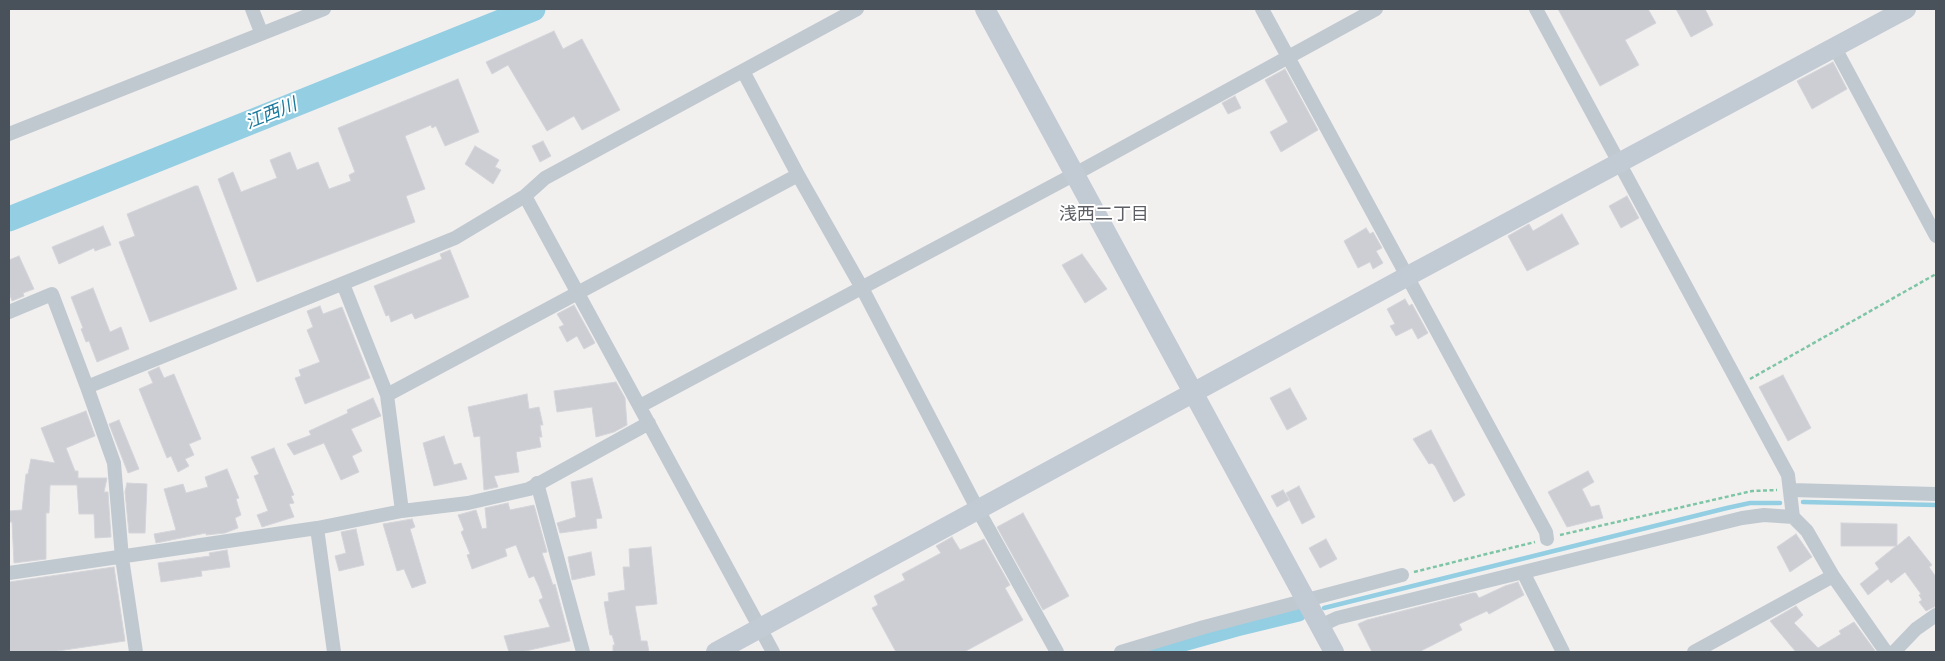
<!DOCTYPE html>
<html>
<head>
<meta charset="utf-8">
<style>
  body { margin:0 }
  #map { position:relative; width:1945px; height:661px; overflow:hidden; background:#f2f0ef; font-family:"PT Sans",sans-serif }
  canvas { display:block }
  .frame { position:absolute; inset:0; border:10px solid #49515b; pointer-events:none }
</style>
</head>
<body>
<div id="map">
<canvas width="1945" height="661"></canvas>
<div class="frame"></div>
</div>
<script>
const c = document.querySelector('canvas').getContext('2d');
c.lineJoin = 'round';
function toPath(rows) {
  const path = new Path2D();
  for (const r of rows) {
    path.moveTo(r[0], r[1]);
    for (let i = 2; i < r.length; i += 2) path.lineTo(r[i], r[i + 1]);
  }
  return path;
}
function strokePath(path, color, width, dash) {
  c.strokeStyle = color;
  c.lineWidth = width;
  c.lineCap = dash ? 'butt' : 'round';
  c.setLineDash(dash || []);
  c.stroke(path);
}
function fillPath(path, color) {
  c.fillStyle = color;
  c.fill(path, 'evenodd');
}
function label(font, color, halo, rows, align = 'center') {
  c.font = font + ' "PT Sans","Noto Sans JP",sans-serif';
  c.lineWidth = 4;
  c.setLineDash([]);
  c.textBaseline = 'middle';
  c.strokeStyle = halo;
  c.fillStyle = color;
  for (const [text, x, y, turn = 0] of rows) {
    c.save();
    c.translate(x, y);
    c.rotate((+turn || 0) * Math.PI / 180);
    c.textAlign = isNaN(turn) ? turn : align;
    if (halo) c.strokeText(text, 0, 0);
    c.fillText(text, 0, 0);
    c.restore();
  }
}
const stream = toPath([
  [1803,502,1936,505],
  [1324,608,1727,508,1750,503,1780,503]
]);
const canal = toPath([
  [1155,652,1237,629,1299,614]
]);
const river = toPath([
  [9,219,533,9]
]);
const building = toPath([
  [1558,9,1648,9,1656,23,1625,40,1639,65,1600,86,1558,9],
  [1676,9,1705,9,1713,25,1691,37,1676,9],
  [554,31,563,49,582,39,620,110,582,130,574,116,547,131,508,65,492,74,486,62,554,31],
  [1833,62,1847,89,1812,109,1797,81,1833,62],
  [1285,69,1318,130,1281,152,1270,132,1288,122,1265,80,1285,69],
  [458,79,479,132,445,146,436,126,432,128,431,125,405,136,425,189,406,196,415,222,257,282,218,179,233,172,241,192,277,178,270,160,290,152,297,170,318,162,329,189,351,181,349,175,355,172,338,128,458,79],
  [1235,96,1241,108,1228,114,1222,103,1235,96],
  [543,141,551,156,540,162,532,146,543,141],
  [475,146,499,160,495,167,501,170,493,184,465,164,475,146],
  [195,186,198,186,237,289,150,322,119,242,135,236,127,214,195,186],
  [1627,196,1639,218,1621,228,1609,206,1627,196],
  [1562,214,1579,244,1527,271,1508,236,1529,224,1533,231,1562,214],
  [103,226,111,245,95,251,94,248,59,264,52,247,103,226],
  [1366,228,1370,234,1373,232,1382,248,1376,251,1383,263,1373,269,1370,262,1358,268,1344,241,1366,228],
  [450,250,469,297,415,319,412,313,391,322,389,315,386,316,374,286,442,259,440,254,450,250],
  [1082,254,1107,289,1085,303,1062,265,1082,254],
  [19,256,34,289,23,293,24,296,12,301,9,292,9,260,19,256],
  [93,288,110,332,121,327,129,349,97,362,89,341,86,342,81,329,83,328,71,297,93,288],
  [1405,299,1409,306,1412,304,1428,333,1418,339,1412,328,1396,336,1390,326,1395,324,1387,309,1405,299],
  [574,305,595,343,584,349,577,336,567,342,559,327,564,325,557,314,574,305],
  [320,306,323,314,342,307,370,378,305,404,295,378,301,376,299,370,320,362,307,330,313,327,307,311,320,306],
  [159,367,164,378,174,374,201,439,189,444,194,455,185,459,189,466,178,472,171,456,167,458,139,389,153,383,148,372,159,367],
  [1783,375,1811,428,1788,441,1759,387,1783,375],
  [616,382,625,398,627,425,614,432,596,437,592,407,557,412,554,391,616,382],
  [1290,388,1307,419,1287,430,1270,398,1290,388],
  [527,394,529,409,539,407,543,425,540,425,542,437,539,437,541,447,516,452,519,472,494,476,498,487,484,490,480,436,474,437,468,407,527,394],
  [373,398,381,416,351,429,362,451,352,456,359,472,341,480,324,443,294,455,287,444,311,435,309,431,348,413,347,410,373,398],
  [86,411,95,436,66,448,75,471,78,471,78,478,107,478,104,492,108,492,111,537,95,538,94,514,79,514,77,485,50,485,49,513,46,513,46,559,14,563,12,522,9,522,9,511,22,510,26,474,28,474,31,459,55,463,41,428,86,411],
  [119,420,139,469,128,473,109,424,119,420],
  [1431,430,1465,495,1454,502,1435,466,1432,463,1429,464,1413,439,1431,430],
  [444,436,454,465,461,463,467,479,434,486,423,443,444,436],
  [274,448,294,495,291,496,294,503,289,504,294,517,262,527,257,515,268,511,254,476,259,474,251,457,274,448],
  [227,469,239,498,236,499,241,515,235,518,238,528,225,533,206,535,206,533,156,543,154,534,176,530,164,489,183,484,186,493,208,487,205,477,227,469],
  [1588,471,1594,482,1582,489,1591,507,1599,505,1603,518,1567,527,1548,492,1588,471],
  [592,478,602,518,596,519,597,528,560,533,557,523,576,517,571,482,592,478],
  [127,483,147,484,145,533,129,533,125,492,127,483],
  [1299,486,1315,517,1302,524,1286,493,1299,486],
  [1283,490,1289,500,1277,507,1271,496,1283,490],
  [508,503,510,510,534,505,547,552,542,553,553,585,555,584,570,641,521,652,509,652,504,636,550,627,539,600,543,598,539,587,534,576,529,578,516,545,505,549,507,556,472,569,467,555,470,554,461,532,464,530,458,515,476,510,482,529,487,528,485,508,508,503],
  [1023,513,1069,596,1043,610,997,527,1023,513],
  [412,519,415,527,410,529,426,583,412,588,404,569,397,571,383,524,412,519],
  [1841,523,1897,524,1897,546,1909,536,1932,565,1929,567,1936,577,1936,606,1926,611,1919,602,1922,600,1919,595,1921,594,1905,572,1891,583,1888,579,1868,595,1860,584,1879,569,1875,563,1896,546,1841,546,1841,523],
  [356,529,364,565,339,571,335,556,346,553,341,532,356,529],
  [1796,534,1812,557,1790,572,1777,547,1796,534],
  [952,537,960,550,984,539,1010,585,1005,588,1023,620,964,652,896,652,872,608,878,605,874,596,905,580,902,574,941,553,936,546,952,537],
  [1326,539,1337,559,1320,568,1309,548,1326,539],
  [651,547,657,604,635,606,641,641,647,641,649,652,613,652,613,645,615,645,612,635,610,635,604,602,609,601,608,593,625,590,623,567,630,567,629,549,651,547],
  [227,550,230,567,201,571,202,576,161,582,158,563,210,556,209,553,227,550],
  [591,552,595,575,572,580,568,557,591,552],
  [114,567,125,641,51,652,9,652,9,582,114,567],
  [1518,582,1524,595,1489,614,1487,611,1459,624,1462,630,1419,652,1372,652,1358,624,1367,620,1473,593,1476,593,1479,598,1505,586,1518,582],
  [1796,606,1803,615,1794,623,1818,648,1841,634,1839,631,1854,622,1876,652,1796,652,1770,621,1796,606]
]);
const path = toPath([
  [1750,379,1936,274],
  [1560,535,1752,491,1777,490],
  [1414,572,1535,542]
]);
const street = toPath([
  [252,9,261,32],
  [1262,9,1546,532,1547,539],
  [1536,9,1788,475,1793,517],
  [1835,48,1936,236],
  [743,71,798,175,862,288,978,510,1057,652],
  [9,134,324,9],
  [525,196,773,652],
  [343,284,387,395,402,511],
  [9,312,52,294,87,387,114,463,122,558,136,652],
  [87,387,455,238,525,196,545,178,857,9],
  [387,395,798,175],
  [640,406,1075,174,1376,9],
  [537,483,583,652],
  [1791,490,1936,494],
  [317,528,334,652],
  [1523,572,1563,652],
  [9,573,317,528,402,511,468,503,529,489,649,423],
  [1320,626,1337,618,1742,518,1764,515,1793,517,1807,531,1833,576,1886,652],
  [1121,652,1204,627,1402,575],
  [1694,652,1833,576],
  [1894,652,1916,629,1936,615]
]);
const secondary = toPath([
  [985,9,1334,652],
  [716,652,1406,277,1906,9]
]);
const waterNames = [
  ["江西川",271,114,-22]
];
const neighbourhoodNames = [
  ["浅西二丁目",1104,215]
];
strokePath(stream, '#94cee3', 4.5);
strokePath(canal, '#94cee3', 15);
strokePath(river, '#94cee3', 25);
fillPath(building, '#cdced3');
strokePath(building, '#d4d5da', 1);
strokePath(path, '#7ec5a7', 2.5, [4, 2.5]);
strokePath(street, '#c1c9d0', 14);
strokePath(secondary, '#c2cad4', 20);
label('italic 18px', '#1b799c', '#fff', waterNames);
label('18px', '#5d5f64', '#fff', neighbourhoodNames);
</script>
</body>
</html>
